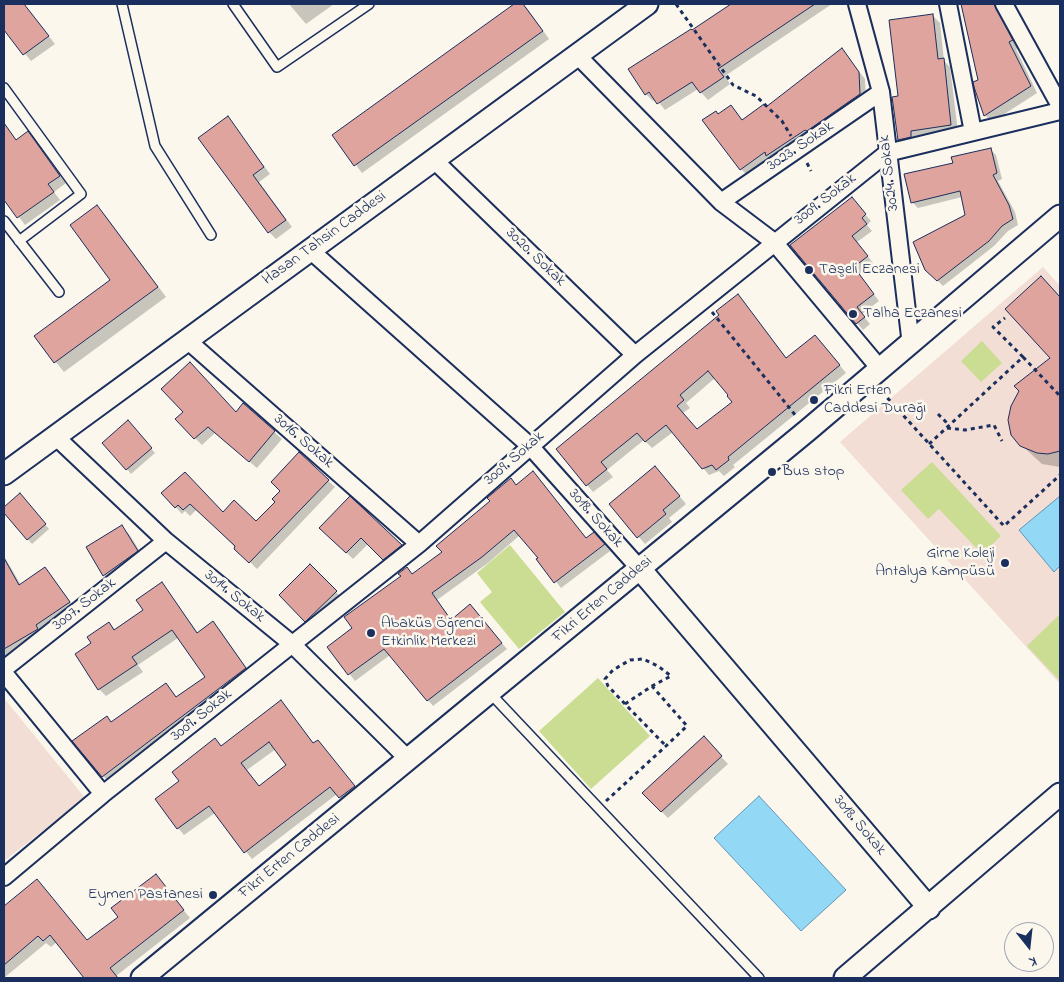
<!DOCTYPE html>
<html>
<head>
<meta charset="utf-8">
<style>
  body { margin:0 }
  #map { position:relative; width:1064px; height:982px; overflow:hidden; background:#fbf7ec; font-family:"Indie Flower",sans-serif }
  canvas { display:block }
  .frame { position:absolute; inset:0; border:5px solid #1b2f5e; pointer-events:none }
  .north { position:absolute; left:1004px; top:922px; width:50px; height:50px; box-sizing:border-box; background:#fbf7ec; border:1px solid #a1a7b3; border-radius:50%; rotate:164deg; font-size:14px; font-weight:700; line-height:20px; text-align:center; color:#1b2f5e }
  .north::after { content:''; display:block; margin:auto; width:18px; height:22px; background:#1b2f5e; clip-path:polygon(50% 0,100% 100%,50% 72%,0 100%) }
</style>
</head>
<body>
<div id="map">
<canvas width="1064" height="982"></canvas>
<div class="frame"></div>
<div class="north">K</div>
</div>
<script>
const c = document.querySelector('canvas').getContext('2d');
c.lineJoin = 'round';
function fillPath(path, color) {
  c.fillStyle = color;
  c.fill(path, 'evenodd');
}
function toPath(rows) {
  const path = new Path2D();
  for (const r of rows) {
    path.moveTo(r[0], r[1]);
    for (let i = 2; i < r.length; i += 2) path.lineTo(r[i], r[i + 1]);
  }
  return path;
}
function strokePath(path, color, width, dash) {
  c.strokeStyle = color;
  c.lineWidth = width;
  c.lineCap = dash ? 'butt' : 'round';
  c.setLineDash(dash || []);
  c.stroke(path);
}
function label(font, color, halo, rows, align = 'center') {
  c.font = font + ' "Indie Flower",sans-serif';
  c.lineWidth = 5;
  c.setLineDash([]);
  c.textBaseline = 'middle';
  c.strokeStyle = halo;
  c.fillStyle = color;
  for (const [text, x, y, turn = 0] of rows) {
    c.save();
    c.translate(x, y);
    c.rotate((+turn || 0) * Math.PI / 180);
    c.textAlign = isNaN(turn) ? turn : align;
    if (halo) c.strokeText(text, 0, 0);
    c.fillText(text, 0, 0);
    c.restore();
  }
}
const built = toPath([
  [1043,267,1060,286,1060,684,840,442],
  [4,698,85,798,4,861]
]);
const green = toPath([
  [982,341,1002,363,981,382,961,361],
  [932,462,1001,536,982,554,939,509,928,519,901,490],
  [510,545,565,612,519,649,480,602,492,592,477,573],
  [1060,614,1060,681,1027,646],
  [598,678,650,736,591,789,539,731]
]);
const water = toPath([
  [1060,496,1060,566,1054,572,1019,530,1060,496],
  [759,796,846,890,801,931,714,838,759,796]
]);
const shadow = toPath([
  [4,4,24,4,55,44,31,61,4,28],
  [289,4,334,4,306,24],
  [516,4,522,4,527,8,549,39,362,173,333,135],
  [732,4,832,4,725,76,730,84,708,100,698,89,665,110,656,99,653,101,646,94,692,32],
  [962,4,1001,4,1002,17,1019,48,1016,49,1037,93,992,122,985,115],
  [932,15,940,23,944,61,950,67,958,132,907,146,899,139,900,97],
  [842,50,865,79,866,100,773,161,770,158,747,175,741,169,719,115,731,106,743,121,767,108],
  [228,118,270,174,259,182,292,227,276,239,269,232],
  [4,122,17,141,28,133,66,183,54,192,60,200,25,225,4,197],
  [990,149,996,155,1002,179,998,181,1015,212,1018,225,1008,231,994,246,943,286,926,269,967,216,962,197,918,208,912,202,954,164],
  [852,199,871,221,867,225,872,231,857,242,873,263,859,274,879,301,862,314,870,324,863,330,792,246],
  [97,207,106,216,166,297,64,372,35,336,112,280],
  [1041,278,1060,297,1060,467,1042,464,1016,440,1052,358],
  [738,296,787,359,822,343,846,373,733,465,735,467,724,476,719,471,709,475,673,432,652,448,644,440,607,470,613,477,593,492,557,449,721,315],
  [715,378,730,395,733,403,698,431,683,413,690,408,686,403],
  [243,405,282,439,257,468,215,433,202,445,195,438,184,413,236,413],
  [132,427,155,453,131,474,127,469],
  [299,454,335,487,257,569,197,509,190,516,185,511,182,514,163,493,256,523,277,502],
  [662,475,686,504,669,518,672,522,645,544,611,504],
  [539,479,587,539,600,540,610,551,561,588,520,535,488,563,437,600,452,620,470,606,507,649,433,706,390,655,355,681,329,647,353,629,402,576,407,568,413,575,443,552,517,486],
  [20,495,49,529,32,544,4,511],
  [122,527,129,534,144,558,111,582,104,575,88,547],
  [321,528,401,545,407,552,390,565,368,544,353,559],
  [4,556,21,585,45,568,75,608,6,657,4,654],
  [310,566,343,599,313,628,281,595],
  [162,584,198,633,213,623,220,630,252,676,110,783,103,776,107,718,112,723,166,685,177,698,207,677,178,638,138,665,143,672,106,696,99,689,93,644,109,624,116,630,145,611],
  [287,709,314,744,324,748,361,793,347,804,337,794,252,859,215,813,184,835,178,828,181,781,215,740,222,747],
  [276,749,288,765,260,787,247,770],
  [710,745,728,764,668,818,661,811],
  [156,876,190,918,116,976,118,978,85,978,57,942,51,947,46,943,4,978,4,913,14,904,87,942,120,917]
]);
const building = toPath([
  [4,4,24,4,49,36,23,55,4,30,4,4],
  [514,4,523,4,543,31,354,166,332,135,514,4],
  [731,4,815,4,718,69,724,77,700,93,692,82,657,104,649,92,645,95,628,69,691,29,692,30,731,4],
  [961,4,994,4,1013,40,1009,42,1031,86,984,116,974,87,973,82,978,80,961,4],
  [933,14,938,59,944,58,951,125,911,131,911,137,898,140,892,97,898,96,889,20,933,14],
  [842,48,859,72,860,94,807,131,805,130,766,156,765,152,740,170,702,120,716,111,718,114,731,105,742,120,764,104,766,107,842,48],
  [228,116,264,167,253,175,286,220,268,233,198,138,228,116],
  [4,123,16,140,28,131,60,176,48,184,54,192,17,218,4,200,4,123],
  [991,148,997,173,993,175,1009,205,1013,219,1002,226,989,241,937,281,925,270,913,242,965,215,960,191,911,203,904,174,953,163,951,157,991,148],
  [852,197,866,214,862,218,867,224,852,236,868,256,854,267,874,294,857,307,865,317,856,324,790,245,852,197],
  [97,205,158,287,54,363,34,336,110,280,70,225,97,205],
  [1041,276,1060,297,1060,451,1048,454,1037,453,1020,446,1011,435,1008,420,1011,406,1019,391,1014,386,1050,358,1005,309,1041,276],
  [738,294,786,358,815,335,840,365,728,457,729,460,716,470,712,465,702,469,666,425,645,442,637,433,601,462,607,469,586,486,556,449,719,315,716,311,738,294],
  [708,371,728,395,727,396,732,402,697,429,677,406,684,400,680,395,708,371],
  [190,362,236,412,243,403,275,431,249,462,208,427,194,439,175,419,183,412,161,389,190,362],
  [128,420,152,448,126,470,102,443,128,420],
  [299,452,329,480,249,563,234,549,235,546,190,504,183,510,178,505,175,508,161,493,185,472,223,512,234,500,256,521,275,502,272,499,280,491,271,482,299,452],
  [655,466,680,496,663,510,666,514,637,538,609,504,655,466],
  [533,471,586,538,594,532,605,544,554,583,536,559,538,558,514,530,482,557,432,593,451,620,470,604,502,643,427,701,384,649,348,675,327,647,352,628,344,617,401,576,398,574,407,567,412,574,442,552,436,546,490,501,487,498,511,478,516,485,533,471],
  [20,493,46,524,27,540,4,513,4,507,20,493],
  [350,496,402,545,383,560,361,538,346,553,319,528,350,496],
  [122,525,138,551,103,576,86,547,122,525],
  [4,558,19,585,45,567,70,602,36,625,38,629,4,649,4,558],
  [310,564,337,591,305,622,279,595,310,564],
  [162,582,197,633,213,621,246,668,102,777,72,741,107,716,111,722,166,683,176,697,205,677,172,630,132,657,137,664,98,690,75,654,91,643,87,637,109,622,114,630,143,610,136,600,162,582],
  [281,700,313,743,318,740,355,786,339,798,330,787,244,853,209,806,177,829,155,799,179,781,172,772,215,738,221,746,281,700],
  [269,742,286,765,259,786,241,763,269,742],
  [704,736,722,756,661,812,642,793,704,736],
  [156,874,184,910,110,968,118,978,84,978,50,935,43,941,38,936,4,965,4,906,37,879,87,940,118,917,111,908,156,874]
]);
const path = toPath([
  [676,4,733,85,756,96,782,121,791,136],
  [807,163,811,171],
  [712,312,796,416],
  [1023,357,1060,396],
  [882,392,1004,526,1060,475],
  [938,414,949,425],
  [947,428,965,430,994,425,1002,441],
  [929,444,1023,357,993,327,1005,318],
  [625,704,608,686,605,679,613,670,630,660,643,659,658,666,671,676,652,686],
  [606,801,666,746,687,726,652,686,625,704,666,746]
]);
const service = toPath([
  [122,4,155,146,211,235],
  [233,4,277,67,369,4],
  [4,88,81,194,19,241],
  [4,221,59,292],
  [490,693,759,978]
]);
const minor = toPath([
  [857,4,881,92,911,345],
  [948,4,973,132],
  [1004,4,1060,106],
  [577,55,721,202,774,242,881,370],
  [434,160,635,355],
  [721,202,881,92],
  [310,250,530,446,640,569],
  [187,340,419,544],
  [55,436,166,541,292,644,409,760],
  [4,669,166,541],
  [4,673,103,794],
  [4,877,103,794,419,544,635,355,887,153,1060,111]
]);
const tertiary = toPath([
  [4,474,647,4],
  [640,569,929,908],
  [142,978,808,430,1060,216],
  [845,978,1060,794]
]);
const markers = [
  [809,270,5,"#1b2f5e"],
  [853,314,5,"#1b2f5e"],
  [814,400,5,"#1b2f5e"],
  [772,472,5,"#1b2f5e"],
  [1005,563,5,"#1b2f5e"],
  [371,633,5,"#1b2f5e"],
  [213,895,5,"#1b2f5e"]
];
const streetNames = [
  ["3023. Sokak",801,147,-34],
  ["3024. Sokak",890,173,-97],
  ["3009. Sokak",826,200,-38],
  ["Hasan Tahsin Caddesi",325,239,-36],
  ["3020. Sokak",535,258,44],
  ["3016. Sokak",303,442,41],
  ["3009. Sokak",515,459,-41],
  ["3018. Sokak",595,519,48],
  ["3014. Sokak",234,597,39],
  ["Fikri Erten Caddesi",603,600,-40],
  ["3007. Sokak",85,605,-38],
  ["3009. Sokak",202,716,-39],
  ["3018. Sokak",859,826,50],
  ["Fikri Erten Caddesi",290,857,-39]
];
const poiNames = [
  ["Taşeli Eczanesi",819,270],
  ["Talha Eczanesi",863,314],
  ["Fikri Erten",824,391],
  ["Caddesi Durağı",824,409],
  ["Bus stop",782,472],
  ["Girne Koleji",995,554,"right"],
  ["Antalya Kampüsü",995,572,"right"],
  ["Abaküs Öğrenci",381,624],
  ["Etkinlik Merkezi",381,642],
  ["Eymen Pastanesi",203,895,"right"]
];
fillPath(built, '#f2ded4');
fillPath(green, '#cadd92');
fillPath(water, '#93d8f4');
strokePath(water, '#6394b8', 1);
fillPath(shadow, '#0003');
fillPath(building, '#dea49d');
strokePath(building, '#1b2f5e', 1);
strokePath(service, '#1b2f5e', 12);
strokePath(minor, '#1b2f5e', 20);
strokePath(tertiary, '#1b2f5e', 25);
strokePath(path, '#1b2f5e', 3, [4, 4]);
strokePath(service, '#fbf7ec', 9);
strokePath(minor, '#fbf7ec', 16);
strokePath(tertiary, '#fbf7ec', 21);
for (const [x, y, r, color] of markers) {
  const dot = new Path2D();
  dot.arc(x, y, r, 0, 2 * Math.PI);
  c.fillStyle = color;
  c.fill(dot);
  strokePath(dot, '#fbf7ec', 2);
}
label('16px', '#1b2f5e', '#fbf7ec', streetNames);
label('16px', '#1b2f5e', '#fbf7ec', poiNames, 'left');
</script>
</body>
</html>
